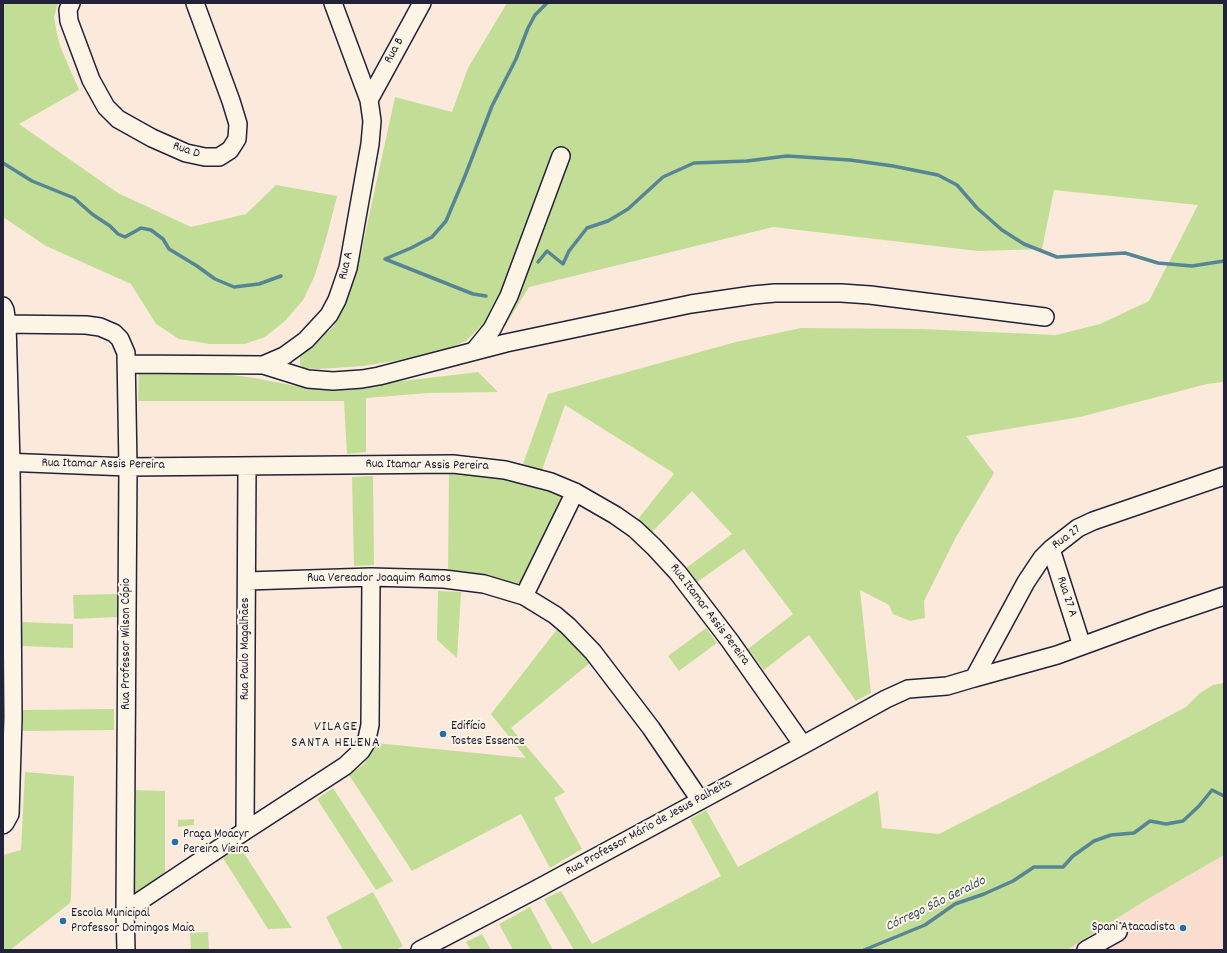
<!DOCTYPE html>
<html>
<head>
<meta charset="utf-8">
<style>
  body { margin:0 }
  #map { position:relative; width:1227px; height:953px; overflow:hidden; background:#fbeadb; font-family:Dekko,sans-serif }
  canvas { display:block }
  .frame { position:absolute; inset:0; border:4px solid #22223b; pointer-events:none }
</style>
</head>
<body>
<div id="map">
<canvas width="1227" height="953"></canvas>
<div class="frame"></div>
</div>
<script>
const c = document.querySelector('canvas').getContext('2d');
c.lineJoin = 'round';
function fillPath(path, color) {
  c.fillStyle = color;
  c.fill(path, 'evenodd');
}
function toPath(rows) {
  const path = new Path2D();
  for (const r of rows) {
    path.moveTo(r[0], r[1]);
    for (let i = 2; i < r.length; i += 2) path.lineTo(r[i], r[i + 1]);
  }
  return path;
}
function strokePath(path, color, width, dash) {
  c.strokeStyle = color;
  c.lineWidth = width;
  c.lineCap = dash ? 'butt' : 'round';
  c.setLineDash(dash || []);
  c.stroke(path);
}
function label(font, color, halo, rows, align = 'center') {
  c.font = font + ' Dekko,sans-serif';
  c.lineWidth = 4;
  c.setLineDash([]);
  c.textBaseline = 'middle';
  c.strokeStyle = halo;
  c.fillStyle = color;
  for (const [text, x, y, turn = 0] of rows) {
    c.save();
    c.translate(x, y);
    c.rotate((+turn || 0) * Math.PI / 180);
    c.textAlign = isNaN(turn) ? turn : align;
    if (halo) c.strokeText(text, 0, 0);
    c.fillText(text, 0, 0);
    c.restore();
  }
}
const built = toPath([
  [1224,855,1224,950,1067,950,1146,900]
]);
const green = toPath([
  [3,3,58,3,54,17,57,34,60,46,79,90,19,124,118,193,191,227,246,214,276,185,337,196,326,239,315,275,303,300,285,321,265,337,245,344,210,344,179,339,156,324,131,284,46,246,3,217],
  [507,3,1224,3,1224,382,1207,384,1080,417,966,436,994,473,956,537,924,601,925,618,910,621,893,614,889,605,860,590,871,693,856,701,809,635,764,670,748,649,793,614,744,549,697,582,686,568,732,534,692,491,652,532,638,519,674,474,672,472,565,405,542,470,523,464,548,394,736,342,801,328,922,329,1056,335,1100,324,1149,301,1198,205,1054,190,1042,249,978,251,773,227,529,287,505,326,480,327,466,341,449,348,399,360,364,366,318,369,304,368,300,365,300,357,304,351,334,326,348,296,357,271,395,97,452,112,468,68],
  [139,372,211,372,254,378,307,388,334,389,478,372,498,392,428,393,366,398,366,452,347,454,344,401,138,401],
  [449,471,511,478,565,495,521,587,478,576,448,571],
  [373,476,374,565,354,566,352,477],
  [438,591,461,592,457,658,437,640],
  [117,594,117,617,74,619,73,595],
  [22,622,73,624,73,648,22,646],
  [558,628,576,645,590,663,511,728,565,792,554,798,582,849,550,868,521,814,412,871,349,775,364,764,373,750,376,743,526,758,491,714],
  [706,628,717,643,679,671,668,656],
  [1224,683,1224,855,1146,900,1067,950,574,950,544,899,561,891,592,944,721,876,690,819,706,810,738,867,878,791,882,828,939,834,1102,751,1186,707,1200,693,1213,685],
  [114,709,114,730,23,731,23,710],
  [25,772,74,776,71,898,70,903,10,950,3,950,3,855,21,850],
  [333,788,393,881,376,890,317,799],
  [136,790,165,791,165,874,135,893],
  [194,819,194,825,178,827,178,820],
  [240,847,292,928,268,929,223,858],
  [373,892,403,946,396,950,343,950,326,917],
  [530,907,553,950,513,950,499,924],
  [208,932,209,950,191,950,190,933],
  [482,934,491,950,471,950,466,942]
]);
const stream = toPath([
  [3,163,32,181,74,198,92,214,110,226,118,234,125,237,141,228,151,230,163,239,169,249,197,266,215,279,234,287,259,284,281,276],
  [385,259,411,248,432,237,446,221,465,176,492,106,516,59,528,28,535,15,547,3],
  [385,259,473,294,486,296],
  [538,262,547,251,563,264,569,251,587,228,608,221,628,209,663,177,694,163,747,161,787,156,850,160,893,166,938,175,957,185,977,208,1002,230,1024,244,1057,257,1125,253,1158,263,1192,266,1224,261],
  [864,950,925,925,955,904,984,894,1013,881,1034,867,1063,867,1073,856,1094,841,1111,835,1134,833,1150,821,1166,824,1183,821,1199,806,1212,790,1224,796]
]);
const minor = toPath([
  [71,3,68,10,69,21,91,80,106,107,118,119,152,138,186,153,205,157,219,157,230,150,237,139,238,124,231,101,195,3],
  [369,100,422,3],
  [3,306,5,310,7,324,11,463,13,718,10,814,5,823,3,825],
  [3,324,86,325,100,327,114,333,120,339,126,353,128,467,125,911,126,950],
  [474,351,492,329,509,296,561,156],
  [127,364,263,365,284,356,306,340,329,315,337,300,348,268,370,144,372,121,369,100,333,3],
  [263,365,308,379,333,381,362,379,379,376,506,343,691,304,753,295,775,293,841,293,870,295,1045,317],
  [3,462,128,467,453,464,505,470,551,482,575,492,615,515,635,529,654,547,678,573,730,641,803,745],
  [1224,476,1093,521,1078,528,1051,549,1042,558,1026,582,974,678,1057,655,1153,620,1224,596],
  [1051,549,1082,646],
  [247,581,371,577,444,579,484,584,524,596,555,615,568,626,593,652,651,728,700,800],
  [524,596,575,492],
  [245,831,247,467],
  [125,911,245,831,345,766,361,751,366,743,370,725,371,577],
  [420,950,535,890,803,745,886,699,908,689,947,686,974,678],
  [1086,950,1118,932]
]);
const markers = [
  [443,734,4,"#1f6fb2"],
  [175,842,4,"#1f6fb2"],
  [63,921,4,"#1f6fb2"],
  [1183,928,4,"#1f6fb2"]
];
const streetNames = [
  ["Rua B",395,51,-61],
  ["Rua D",186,151,19],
  ["Rua A",347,266,-77],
  ["Rua Itamar Assis Pereira",103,465,1],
  ["Rua Itamar Assis Pereira",427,466,1],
  ["Rua 27",1067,538,-36],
  ["Rua Vereador Joaquim Ramos",379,579],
  ["Rua 27 A",1066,597,72],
  ["Rua Itamar Assis Pereira",709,615,53],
  ["Rua Professor Wilson Cópio",127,644,-90],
  ["Rua Paulo Magalhães",246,649,-90],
  ["Rua Professor Mário de Jesus Palheita",649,828,-29]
];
const poiNames = [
  ["Edifício",451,727],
  ["Tostes Essence",451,742],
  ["Praça Moacyr",183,835],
  ["Pereira Vieira",183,850],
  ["Escola Municipal",71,914],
  ["Professor Domingos Maia",71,929],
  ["Spani Atacadista",1175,928,"right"]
];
const neighbourhoodNames = [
  ["VILAGE",336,728],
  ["SANTA HELENA",336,744]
];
const waterNames = [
  ["Córrego São Geraldo",936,905,-26]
];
fillPath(built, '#faddce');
fillPath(green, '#c2dd95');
strokePath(stream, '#568695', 3.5);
strokePath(minor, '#22223b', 20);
strokePath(minor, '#fcf5e5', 17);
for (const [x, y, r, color] of markers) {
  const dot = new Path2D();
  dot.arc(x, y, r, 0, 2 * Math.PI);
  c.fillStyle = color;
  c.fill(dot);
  strokePath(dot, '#fcf5e5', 1.5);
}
label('13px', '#22223b', '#fcf5e5', streetNames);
label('13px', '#22223b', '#fcf5e5', poiNames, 'left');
c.letterSpacing = '1px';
label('14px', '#22223b', '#fcf5e5', neighbourhoodNames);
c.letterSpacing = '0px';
label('italic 14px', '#3c5468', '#fcf5e5', waterNames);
</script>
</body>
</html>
